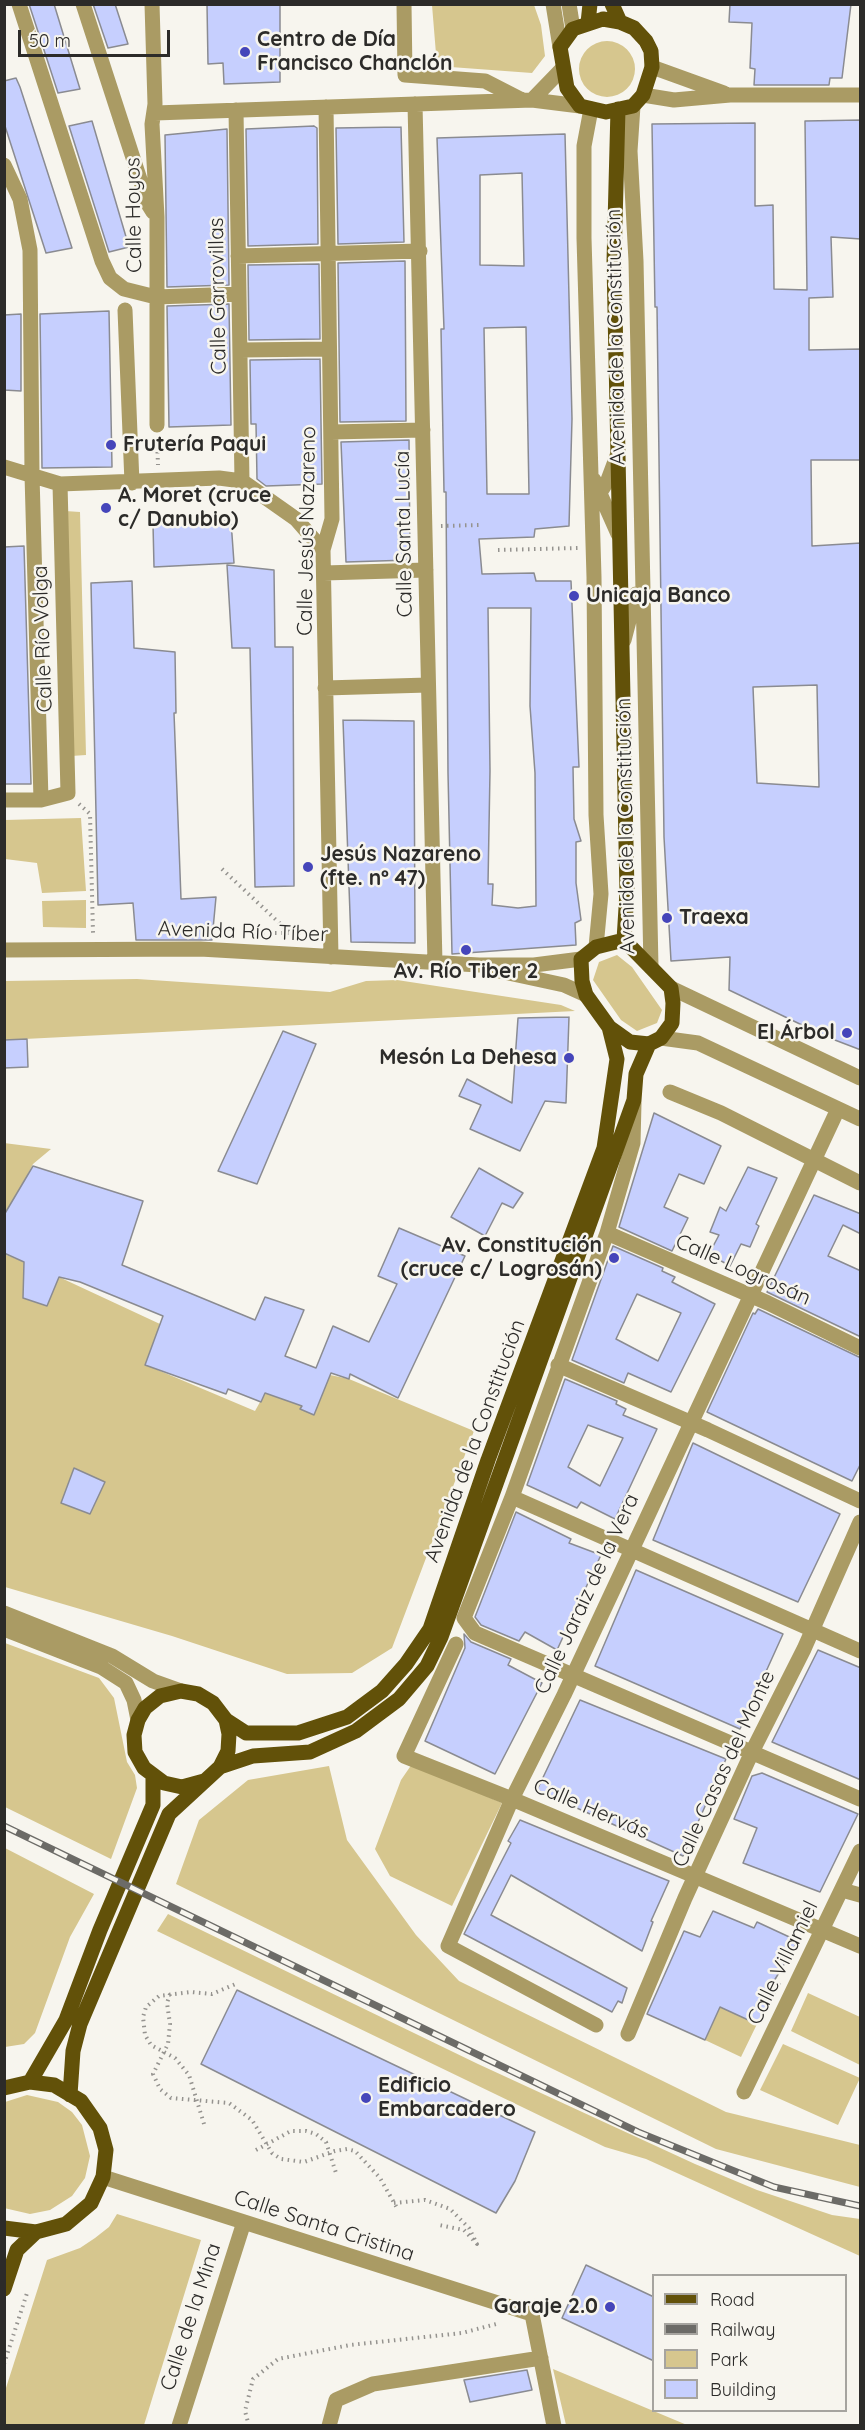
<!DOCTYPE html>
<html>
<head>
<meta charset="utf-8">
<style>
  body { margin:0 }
  #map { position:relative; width:865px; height:2430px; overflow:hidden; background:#f7f5ee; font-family:Quicksand,sans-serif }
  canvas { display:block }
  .frame { position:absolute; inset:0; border:6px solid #2c2b29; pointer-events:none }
  .legend { position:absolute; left:652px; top:2274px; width:195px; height:138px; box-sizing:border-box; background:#f7f5ee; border:2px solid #a6a49f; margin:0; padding:8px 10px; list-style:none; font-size:18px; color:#2c2b29 }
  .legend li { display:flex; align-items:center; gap:12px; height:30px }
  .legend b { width:30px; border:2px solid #a6a49f }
  .scale { position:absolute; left:18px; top:30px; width:152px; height:27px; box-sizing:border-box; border:3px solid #2c2b29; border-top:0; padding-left:8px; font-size:18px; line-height:21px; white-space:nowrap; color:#2c2b29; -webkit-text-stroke:4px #f7f5ee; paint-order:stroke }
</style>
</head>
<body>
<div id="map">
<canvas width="865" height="2430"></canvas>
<div class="frame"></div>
<ul class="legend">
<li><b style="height:8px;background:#625109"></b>Road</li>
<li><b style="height:8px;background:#6c6b67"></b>Railway</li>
<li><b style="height:16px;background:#d6c68e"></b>Park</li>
<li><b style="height:16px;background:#c6cffe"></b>Building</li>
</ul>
<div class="scale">50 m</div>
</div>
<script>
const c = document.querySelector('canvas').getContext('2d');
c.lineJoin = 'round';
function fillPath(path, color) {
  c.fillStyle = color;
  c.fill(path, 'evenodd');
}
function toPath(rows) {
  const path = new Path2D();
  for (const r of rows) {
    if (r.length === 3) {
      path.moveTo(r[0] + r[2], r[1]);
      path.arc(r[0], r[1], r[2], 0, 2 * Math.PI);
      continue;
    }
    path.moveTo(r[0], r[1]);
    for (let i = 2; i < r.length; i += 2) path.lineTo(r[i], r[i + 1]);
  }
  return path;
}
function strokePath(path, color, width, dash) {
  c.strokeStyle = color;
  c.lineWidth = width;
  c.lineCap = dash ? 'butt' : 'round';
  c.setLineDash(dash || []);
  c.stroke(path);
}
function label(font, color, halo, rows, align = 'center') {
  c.font = font + ' Quicksand,sans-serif';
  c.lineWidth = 5;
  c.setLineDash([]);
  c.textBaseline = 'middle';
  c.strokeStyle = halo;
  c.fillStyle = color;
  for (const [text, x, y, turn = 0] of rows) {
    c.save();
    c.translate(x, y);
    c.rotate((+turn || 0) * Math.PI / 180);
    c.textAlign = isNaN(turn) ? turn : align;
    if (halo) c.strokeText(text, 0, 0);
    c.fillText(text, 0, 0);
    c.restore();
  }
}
const green = toPath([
  [432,5,534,5,541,25,545,56,532,73,437,66],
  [607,69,28],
  [65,511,80,512,86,755,71,756],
  [81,818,86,891,42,893,37,863,5,859,5,820],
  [86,900,86,928,43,927,42,901],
  [617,955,632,967,662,1010,657,1023,637,1031,621,1020,593,980,599,962],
  [137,979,330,992,366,981,397,980,561,1005,575,1011,5,1040,5,981],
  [4,1143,51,1149,33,1164,4,1220],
  [4,1254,24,1262,23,1298,47,1306,59,1277,160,1324,146,1365,255,1411,265,1393,330,1375,349,1379,474,1431,392,1648,352,1673,287,1674,172,1636,5,1587],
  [5,1643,99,1678,114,1698,127,1762,135,1775,137,1788,111,1859,5,1807],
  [412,1764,502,1803,452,1906,390,1876,375,1849,401,1780],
  [329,1766,347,1840,416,1935,459,1981,726,2112,860,2145,860,2187,716,2149,176,1884,199,1820,248,1780],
  [5,1848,94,1894,70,1937,35,2033,24,2044,5,2047],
  [168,1914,478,2064,695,2164,757,2190,832,2215,860,2219,860,2256,646,2159,605,2147,157,1931],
  [808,1993,860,2017,860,2065,791,2031],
  [720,2007,757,2024,741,2057,705,2040],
  [783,2044,860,2078,838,2125,760,2090],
  [27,2095,58,2102,72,2112,82,2125,90,2156,85,2178,72,2196,50,2210,30,2214,4,2208,5,2102],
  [117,2214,201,2240,144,2425,5,2425,5,2391,47,2260,80,2248,95,2238,109,2227],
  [553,2369,687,2425,566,2425]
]);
const building = toPath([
  [29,4,54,4,80,89,58,93,29,4],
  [93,4,115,4,128,44,108,48,93,4],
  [207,4,280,4,280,82,224,84,223,63,208,64,207,4],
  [730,4,851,4,842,78,830,78,829,85,754,85,755,69,750,68,752,23,729,22,730,4],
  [16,78,20,87,72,248,46,253,4,123,4,81,16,78],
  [861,120,861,239,831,237,833,297,809,298,809,350,861,349,861,460,811,460,812,546,861,543,861,1050,827,1037,729,990,730,957,671,961,664,837,657,307,655,307,652,124,755,123,755,206,773,205,774,289,807,290,805,121,861,120],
  [817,685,819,787,757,783,753,687,817,685],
  [92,121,129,247,109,252,69,126,92,121],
  [314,126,317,128,318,244,248,246,246,129,314,126],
  [401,127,404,242,338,244,336,128,401,127],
  [227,129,229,285,167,287,165,135,227,129],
  [565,134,572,419,569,526,535,529,534,537,479,539,482,574,534,573,536,581,571,581,579,767,573,767,574,819,581,841,576,842,576,883,581,920,575,923,576,945,452,954,448,773,446,492,444,492,441,329,444,329,437,138,565,134],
  [522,173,524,266,480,265,480,175,522,173],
  [526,327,529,494,487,494,484,328,526,327],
  [488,608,531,608,530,706,535,773,536,906,518,908,492,905,493,884,488,884,490,771,488,608],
  [405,261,406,421,340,422,338,263,405,261],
  [319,264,320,339,249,340,248,265,319,264],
  [229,304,231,425,169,427,167,306,229,304],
  [109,311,112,467,42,468,40,314,109,311],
  [21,314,21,391,4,390,4,315,21,314],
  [320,359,322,484,266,486,257,479,256,424,251,424,250,360,320,359],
  [409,440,410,560,346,562,341,442,409,440],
  [231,521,234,563,154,567,153,524,231,521],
  [24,546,31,784,4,784,4,547,24,546],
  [227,565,274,570,275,647,293,647,294,886,255,887,250,648,232,648,227,565],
  [132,581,134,648,175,652,176,713,174,713,181,899,216,897,212,940,136,940,133,903,98,905,91,583,132,581],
  [343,720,414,721,415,943,351,942,343,720],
  [569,1017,566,1103,545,1101,520,1151,470,1129,481,1105,459,1096,467,1079,512,1103,518,1018,569,1017],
  [283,1031,316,1044,257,1184,218,1171,283,1031],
  [27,1039,28,1067,4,1068,4,1040,27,1039],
  [654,1113,721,1146,704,1184,679,1174,664,1207,688,1218,672,1251,619,1227,654,1113],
  [33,1166,143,1201,122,1265,255,1320,265,1297,304,1310,285,1356,316,1368,333,1326,369,1342,397,1284,378,1276,399,1228,465,1256,398,1398,350,1374,349,1379,331,1373,314,1415,300,1409,302,1406,265,1393,261,1402,228,1389,226,1394,145,1365,163,1316,80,1282,59,1277,47,1306,23,1298,24,1262,4,1253,4,1215,33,1166],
  [748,1167,777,1178,756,1224,759,1226,750,1247,741,1244,730,1266,709,1254,719,1235,710,1232,720,1207,726,1211,748,1167],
  [479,1168,523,1193,513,1208,502,1203,485,1236,451,1217,479,1168],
  [814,1195,861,1214,861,1234,843,1225,828,1256,861,1271,861,1337,767,1292,814,1195],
  [613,1246,663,1268,662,1271,675,1277,672,1282,715,1304,671,1392,628,1373,624,1383,572,1360,613,1246],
  [637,1294,681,1313,658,1361,616,1339,637,1294],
  [758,1309,861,1358,861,1463,852,1481,707,1412,753,1313,755,1314,758,1309],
  [565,1379,617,1401,616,1404,626,1409,623,1415,657,1429,615,1519,581,1502,577,1508,527,1485,565,1379],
  [588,1425,623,1438,600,1486,568,1467,588,1425],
  [693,1443,840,1514,798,1602,653,1540,693,1443],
  [74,1468,105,1482,90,1514,61,1503,74,1468],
  [516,1512,571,1539,569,1543,601,1555,557,1650,525,1632,519,1641,481,1625,475,1617,516,1512],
  [636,1570,783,1634,740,1729,595,1666,636,1570],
  [464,1634,471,1642,511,1659,508,1665,542,1683,495,1774,425,1741,465,1648,464,1634],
  [818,1650,861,1668,861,1780,772,1742,818,1650],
  [580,1700,726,1759,683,1856,537,1790,580,1700],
  [762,1773,858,1814,820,1892,743,1863,757,1828,734,1819,752,1776,762,1773],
  [520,1820,669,1881,651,1921,653,1922,642,1951,511,1875,491,1915,627,1988,622,2003,618,2001,612,2012,464,1934,511,1843,508,1841,520,1820],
  [713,1911,754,1928,757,1922,798,1941,774,1981,780,1984,757,2024,720,2007,705,2040,647,2014,684,1931,700,1937,713,1911],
  [237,1990,535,2132,515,2181,496,2213,201,2064,237,1990],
  [586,2265,654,2297,654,2361,562,2318,586,2265],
  [527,2370,532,2390,470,2402,464,2380,527,2370]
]);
const path = toPath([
  [157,440,158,465],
  [441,526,479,525],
  [498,550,578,548],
  [79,804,90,814,93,933],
  [222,869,290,933],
  [263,933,316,933],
  [170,1994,167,2003,170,2024,168,2044,153,2074,160,2089,171,2098,229,2103,252,2120,272,2153,281,2159,304,2162,335,2151,347,2149,355,2151,380,2178,397,2208],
  [204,2124,189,2075,175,2058,151,2045,145,2035,143,2017,146,2007,159,1996,191,1992,212,1994,238,1983],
  [256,2150,291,2131,306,2131,316,2134,326,2142,336,2173],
  [394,2203,425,2200,450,2209,469,2228,477,2244,464,2230,439,2225],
  [4,2364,28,2290],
  [249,2426,245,2411,253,2379,278,2359,350,2345,462,2333,500,2323]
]);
const minor = toPath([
  [19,4,102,261,110,278,124,289,156,297,239,294],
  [83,4,148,204,153,212],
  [152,4,155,104,152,124,157,217,157,425],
  [404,4,405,75,485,81,522,100],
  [553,4,560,47],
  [569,4,573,29],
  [652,67,724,93],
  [643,95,674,100,730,95,860,95],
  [532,100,562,69],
  [415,104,435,963],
  [633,106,630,151,636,261,651,967],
  [326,107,332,519,323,550,331,957],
  [591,109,584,146,584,238,594,577,596,815,601,894,596,947],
  [236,110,242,481],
  [155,113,532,100,580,106],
  [4,165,20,199,30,250,32,475,41,800],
  [238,256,420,251],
  [125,310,132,483],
  [240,350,329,349],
  [331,432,423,430],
  [4,467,60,484,219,478,242,481,296,519,323,550],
  [594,480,618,534],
  [596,499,608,480,617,456],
  [324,573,426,570],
  [624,640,636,594],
  [325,688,428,685],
  [4,800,41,800,68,793,60,484],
  [4,950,200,949,479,965,534,965,581,959],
  [499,971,564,985,586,995],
  [671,988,860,1078],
  [661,1038,698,1043,860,1119],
  [670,1092,721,1113,860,1183],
  [634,1103,633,1143,607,1233,512,1497,464,1618,475,1633,860,1799],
  [607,1233,768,1303,860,1348],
  [558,1365,708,1430,860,1501],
  [512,1497,860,1651],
  [4,1613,112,1656,153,1681,181,1691],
  [4,1629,101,1667,126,1683,134,1700,138,1720],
  [456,1644,404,1756,512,1799,860,1946],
  [842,1890,860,1895],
  [596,2025,448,1946,512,1799,564,1695,838,1109],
  [628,2034,685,1898,752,1752,804,1649,860,1522],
  [744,2092,860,1851],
  [103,2177,532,2314,554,2426],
  [179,2426,244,2222],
  [329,2426,336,2400,373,2384,541,2358]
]);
const major = toPath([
  [612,4,620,22],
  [603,19,620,22,634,28,646,41,651,51,652,67,643,95,633,106,606,112,580,106,567,88,560,47,573,29,603,19],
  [588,23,590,4],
  [618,109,614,262,627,892,624,940],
  [624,940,671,988,673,1003,672,1023,661,1038,649,1044,630,1042,609,1027,586,995,582,981,581,959,596,947,624,940],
  [226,1720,246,1733,298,1733,347,1717,382,1691,406,1664,430,1629,488,1460,604,1148,617,1059,609,1027],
  [220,1767,253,1756,310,1752,356,1731,399,1699,427,1666,441,1637,634,1100,636,1074,649,1044],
  [30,2082,66,2020,100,1930,153,1805,153,1777],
  [4,2088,30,2082,54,2085,81,2101,100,2128,106,2150,103,2177,91,2203,66,2224,36,2232,4,2228],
  [70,2095,73,2051,80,2024,169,1814,220,1767,228,1751,229,1734,226,1720,213,1703,198,1694,181,1691,160,1696,145,1708,138,1720,134,1735,135,1752,144,1768,164,1783,182,1787,204,1781],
  [4,2289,17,2250,36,2232]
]);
const rail = toPath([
  [4,1826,638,2132,774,2187,860,2206]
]);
const markers = [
  [245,52,6,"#4545ba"],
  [111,445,6,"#4545ba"],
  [106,508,6,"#4545ba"],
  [574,596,6,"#4545ba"],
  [308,867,6,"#4545ba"],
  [667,918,6,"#4545ba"],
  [466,950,6,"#4545ba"],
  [847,1033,6,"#4545ba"],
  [569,1058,6,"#4545ba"],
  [614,1258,6,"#4545ba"],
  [366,2098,6,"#4545ba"],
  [610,2307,6,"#4545ba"]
];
const poiNames = [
  ["Centro de Día",257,40],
  ["Francisco Chanclón",257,64],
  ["Frutería Paqui",123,445],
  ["A. Moret (cruce",118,496],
  ["c/ Danubio)",118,520],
  ["Unicaja Banco",586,596],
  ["Jesús Nazareno",320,855],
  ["(fte. nº 47)",320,879],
  ["Traexa",679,918],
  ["Av. Río Tiber 2",466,972,"center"],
  ["El Árbol",835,1033,"right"],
  ["Mesón La Dehesa",557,1058,"right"],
  ["Av. Constitución",602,1246,"right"],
  ["(cruce c/ Logrosán)",602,1270,"right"],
  ["Edificio",378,2086],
  ["Embarcadero",378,2110],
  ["Garaje 2.0",598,2307,"right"]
];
const streetNames = [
  ["Calle Hoyos",134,215,-91],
  ["Calle Garrovillas",218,296,-91],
  ["Avenida de la Constitución",616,337,-91],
  ["Calle Jesús Nazareno",307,531,-89],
  ["Calle Santa Lucía",404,534,-91],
  ["Calle Río Volga",43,639,-92],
  ["Avenida de la Constitución",626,826,-91],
  ["Avenida Río Tíber",243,932,2],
  ["Calle Logrosán",743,1270,24],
  ["Avenida de la Constitución",475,1441,-70],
  ["Calle Jaraiz de la Vera",587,1594,-65],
  ["Calle Casas del Monte",724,1769,-65],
  ["Calle Hervás",591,1809,23],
  ["Calle Villamiel",783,1963,-64],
  ["Calle Santa Cristina",324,2226,18],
  ["Calle de la Mina",191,2317,-72]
];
fillPath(green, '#d6c68e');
fillPath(building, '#c6cffe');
strokePath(building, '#8a8b91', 1.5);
strokePath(path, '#95938f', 4, [1.5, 4.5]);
strokePath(minor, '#aa9b64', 15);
strokePath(major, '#625109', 15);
strokePath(rail, '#6c6b67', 7);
strokePath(rail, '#f7f5ee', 4.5, [14]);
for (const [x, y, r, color] of markers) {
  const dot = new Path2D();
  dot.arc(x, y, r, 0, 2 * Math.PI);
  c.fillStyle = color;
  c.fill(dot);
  strokePath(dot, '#f7f5ee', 2);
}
label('bold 21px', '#2c2b29', '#f7f5ee', poiNames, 'left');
label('21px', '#2c2b29', '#f7f5ee', streetNames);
</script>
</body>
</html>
